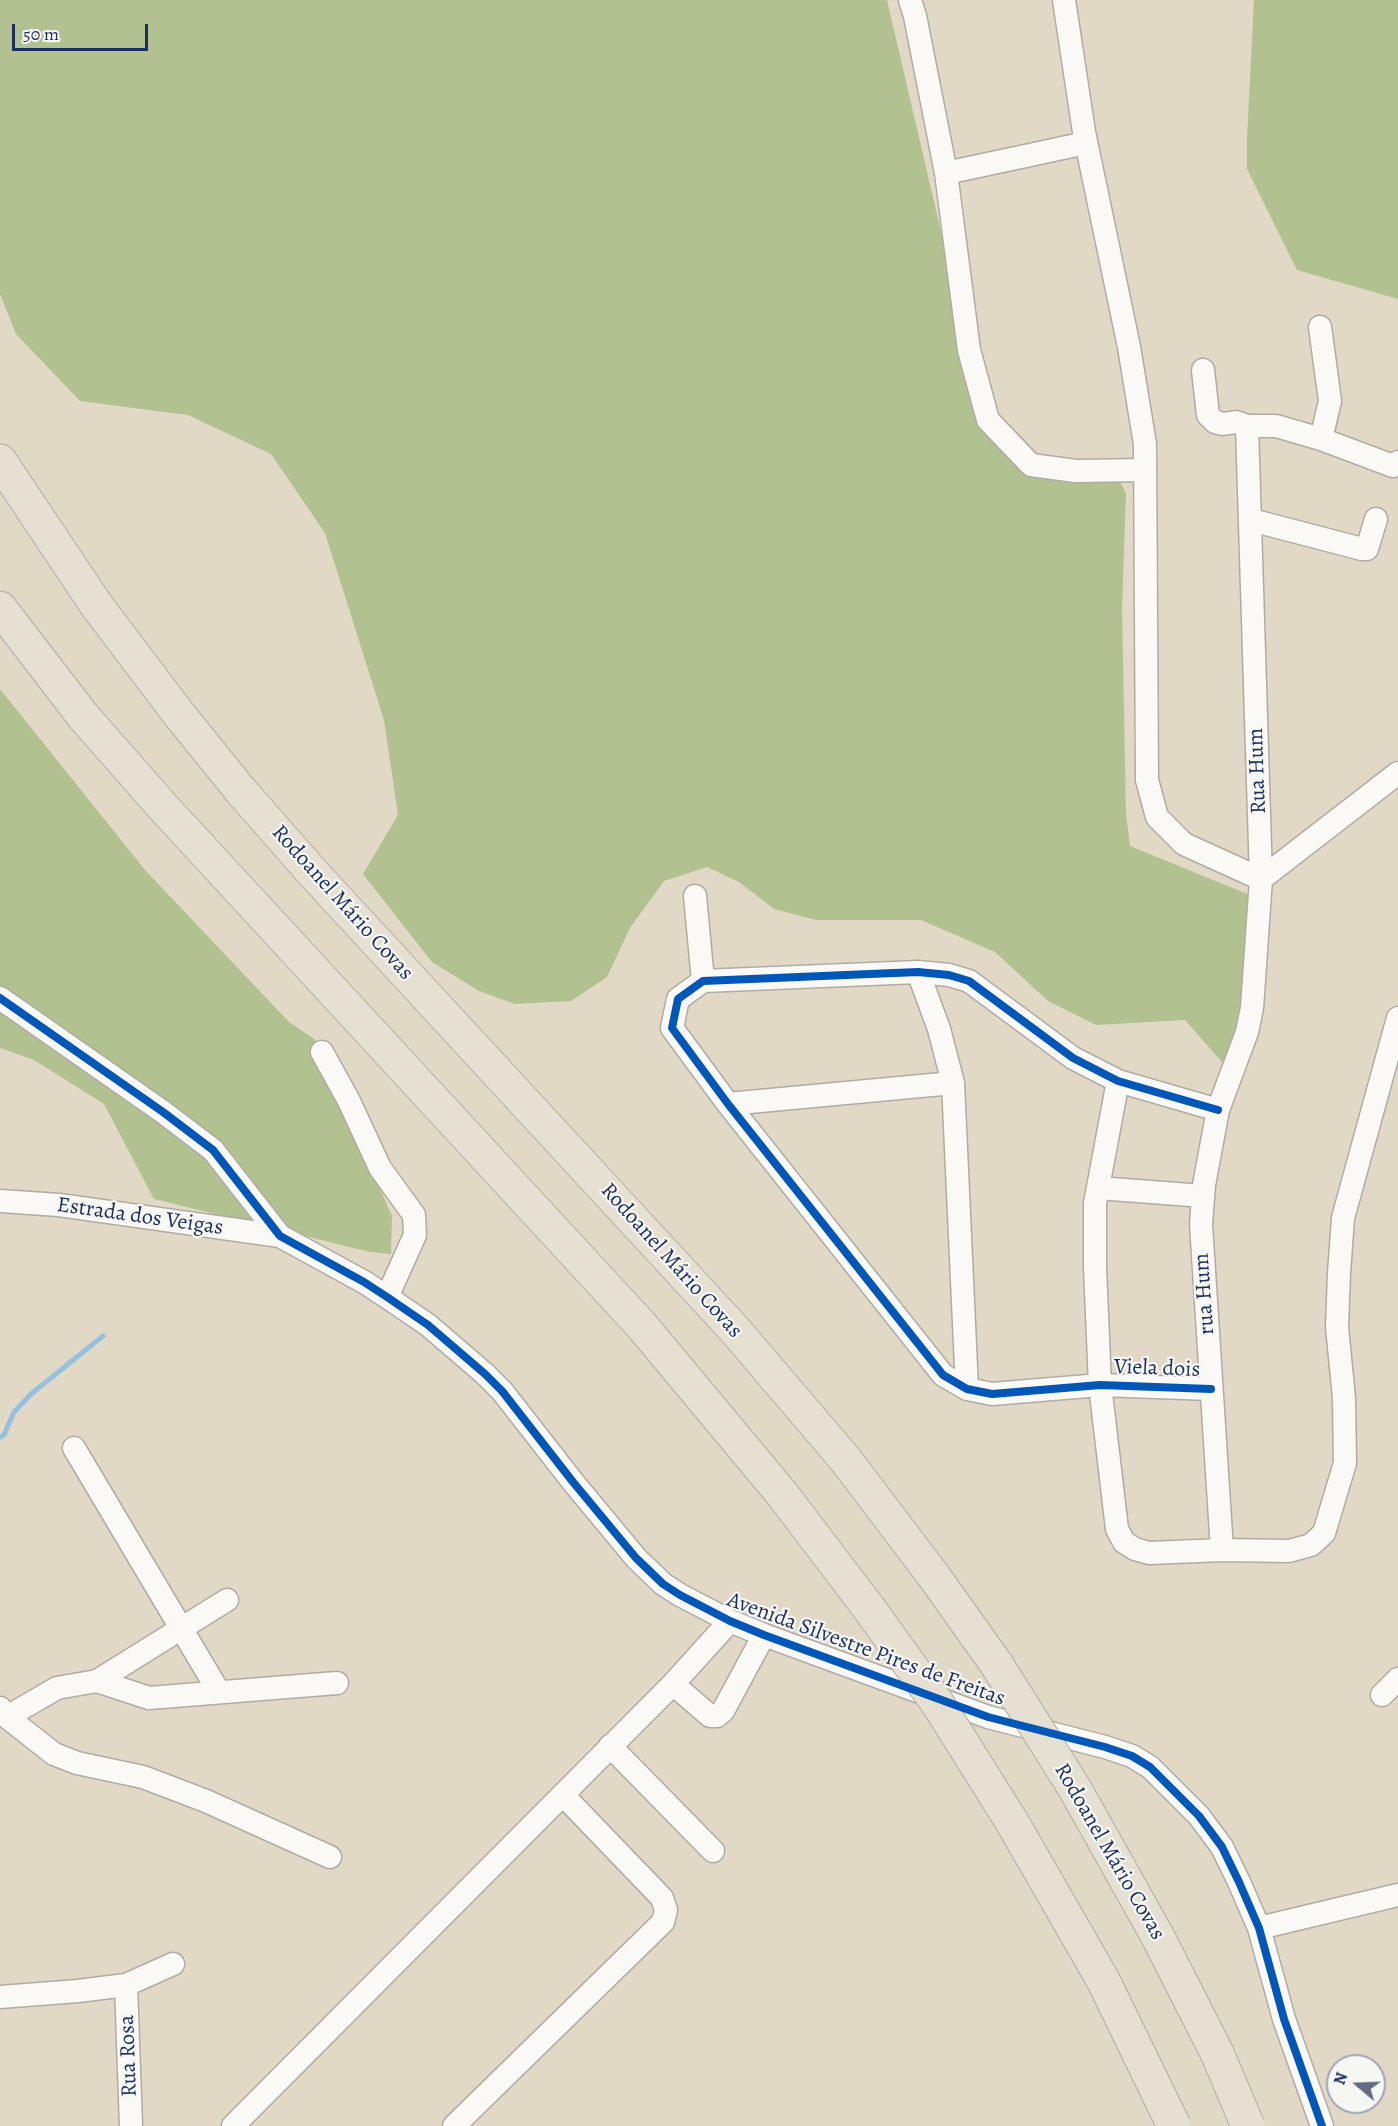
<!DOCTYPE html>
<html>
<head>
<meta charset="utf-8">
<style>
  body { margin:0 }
  #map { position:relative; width:1398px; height:2126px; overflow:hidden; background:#e1d9c6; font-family:Alegreya,serif }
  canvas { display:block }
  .north { position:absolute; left:1326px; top:2054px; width:60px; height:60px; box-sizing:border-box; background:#f6f6f2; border:2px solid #9ea6b7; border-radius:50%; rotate:289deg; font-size:16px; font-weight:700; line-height:24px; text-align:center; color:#1b2f5e }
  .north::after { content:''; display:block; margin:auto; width:21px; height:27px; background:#606a82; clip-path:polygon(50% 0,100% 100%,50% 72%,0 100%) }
  .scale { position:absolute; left:12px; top:24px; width:136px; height:27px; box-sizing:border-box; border:3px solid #1b2f5e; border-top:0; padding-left:8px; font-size:18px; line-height:21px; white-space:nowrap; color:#1b2f5e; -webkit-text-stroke:4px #f6f6f2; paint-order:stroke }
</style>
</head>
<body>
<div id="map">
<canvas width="1398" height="2126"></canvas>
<div class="north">N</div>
<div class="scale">50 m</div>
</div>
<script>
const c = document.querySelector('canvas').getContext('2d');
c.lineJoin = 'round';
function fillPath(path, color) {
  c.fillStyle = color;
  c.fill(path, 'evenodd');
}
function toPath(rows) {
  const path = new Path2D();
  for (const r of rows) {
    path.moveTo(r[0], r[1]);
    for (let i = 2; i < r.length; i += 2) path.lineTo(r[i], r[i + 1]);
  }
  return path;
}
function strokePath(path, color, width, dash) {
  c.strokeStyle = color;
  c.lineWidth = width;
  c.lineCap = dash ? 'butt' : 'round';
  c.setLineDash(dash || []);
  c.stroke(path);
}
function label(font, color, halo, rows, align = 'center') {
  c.font = font + ' Alegreya,serif';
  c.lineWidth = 4.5;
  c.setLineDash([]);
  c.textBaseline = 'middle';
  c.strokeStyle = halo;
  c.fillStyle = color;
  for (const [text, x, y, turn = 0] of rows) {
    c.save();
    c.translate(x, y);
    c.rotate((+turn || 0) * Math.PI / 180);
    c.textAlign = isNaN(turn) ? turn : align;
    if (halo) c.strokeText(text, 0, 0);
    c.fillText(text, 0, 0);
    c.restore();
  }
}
const forest = toPath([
  [0,0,887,0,966,339,988,420,1031,465,1115,471,1126,494,1122,607,1126,814,1130,846,1257,898,1248,1007,1228,1069,1185,1020,1096,1025,1048,1001,995,952,921,920,816,920,774,909,739,882,707,867,664,881,630,928,607,977,571,1001,515,1004,479,991,432,962,363,874,398,815,384,720,325,533,271,454,188,415,80,401,16,334,0,294],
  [1254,0,1398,0,1398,299,1297,270,1247,169,1247,138],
  [0,689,145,870,289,1022,314,1039,392,1216,391,1254,370,1252,154,1199,104,1104,34,1060,0,1048]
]);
const stream = toPath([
  [0,1437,4,1435,14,1412,31,1394,103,1336]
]);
const minor = toPath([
  [910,0,915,16,946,173,1086,143],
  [1064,0,1084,132,1129,347,1145,444,1147,780,1157,817,1184,844,1261,879,1398,773],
  [946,173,969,350,988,420,1031,465,1076,471,1145,470],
  [1320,327,1330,401,1321,439,1393,466,1398,462],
  [1203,370,1208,415,1215,422,1223,424,1236,422,1247,426,1276,426,1321,439],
  [1251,520,1362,549,1367,549,1376,519],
  [695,896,703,981],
  [918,972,939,1029,953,1083,967,1389],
  [0,998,163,1112,213,1150,280,1236,364,1282,387,1297,428,1325,485,1374,502,1391,573,1482,636,1558,663,1584,680,1595,730,1621,764,1635,988,1717,1105,1747,1132,1756,1150,1767,1199,1816,1222,1847,1239,1882,1259,1928,1284,2019,1322,2126],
  [322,1052,349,1101,380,1168,414,1215,415,1235,387,1297],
  [1118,1081,1095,1203,1095,1267,1100,1385,1117,1529,1124,1542,1135,1549,1149,1553,1222,1550,1289,1551,1311,1545,1324,1533,1345,1463,1344,1398,1337,1327,1339,1273,1343,1218,1398,1018],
  [728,1104,953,1083],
  [1098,1188,1203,1196],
  [0,1201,59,1205,280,1236],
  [1211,1389,1100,1385,992,1394,967,1389,943,1375,728,1104,672,1028,678,999,703,981,918,972,949,975,969,981,1073,1058,1118,1081,1218,1110],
  [74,1448,219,1692],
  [1222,1550,1201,1224,1204,1185,1218,1110,1247,1032,1252,1008,1261,879,1247,426],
  [97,1681,227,1600],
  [673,1684,710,1716,717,1716,723,1711,764,1635],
  [1382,1695,1398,1679],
  [0,1708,7,1717,54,1754,77,1763,143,1777,206,1801,330,1857],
  [7,1717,57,1688,97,1681,149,1698,337,1683],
  [610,1746,713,1851],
  [1259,1928,1398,1895],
  [126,1985,131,2126],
  [0,1997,78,1991,126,1985,173,1964],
  [233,2126,673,1684,730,1621],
  [454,2126,663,1922,666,1910,662,1898,563,1795]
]);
const highway = toPath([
  [0,461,97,606,178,713,241,791,313,873,734,1329,845,1459,933,1575,997,1665],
  [0,608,83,716,163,807,642,1326,782,1494,868,1607]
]);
const highwayBridge = toPath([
  [868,1607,938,1704,1012,1822,1103,1980,1174,2126],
  [997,1665,1075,1789,1158,1937,1217,2053,1248,2126]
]);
const cycleway = toPath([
  [0,998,163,1112,213,1150,280,1236,364,1282,387,1297,428,1325,485,1374,502,1391,573,1482,636,1558,663,1584,680,1595,730,1621,764,1635,988,1717,1105,1747,1132,1756,1150,1767,1199,1816,1222,1847,1239,1882,1259,1928,1284,2019,1322,2126],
  [1211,1389,1100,1385,992,1394,967,1389,943,1375,728,1104,672,1028,678,999,703,981,918,972,949,975,969,981,1073,1058,1118,1081,1218,1110]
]);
const streetNames = [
  ["Rua Hum",1258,771,-92],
  ["Rodoanel Mário Covas",342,903,48],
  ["Estrada dos Veigas",140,1217,8],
  ["Rodoanel Mário Covas",671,1261,48],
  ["rua Hum",1205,1294,-94],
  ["Viela dois",1157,1369,2],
  ["Avenida Silvestre Pires de Freitas",866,1650,20],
  ["Rodoanel Mário Covas",1109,1852,60],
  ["Rua Rosa",129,2056,-92]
];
fillPath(forest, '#b1c18f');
strokePath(stream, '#95c1de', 5);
strokePath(minor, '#b0aca4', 25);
strokePath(highway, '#b0aca4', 35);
strokePath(minor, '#faf9f6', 22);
strokePath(highway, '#e5e0d2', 33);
strokePath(highwayBridge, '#b0aca4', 35, []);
strokePath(highwayBridge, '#e5e0d2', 33);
strokePath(cycleway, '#0057b8', 8);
label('22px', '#1b2f5e', '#f6f6f2', streetNames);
</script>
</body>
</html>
